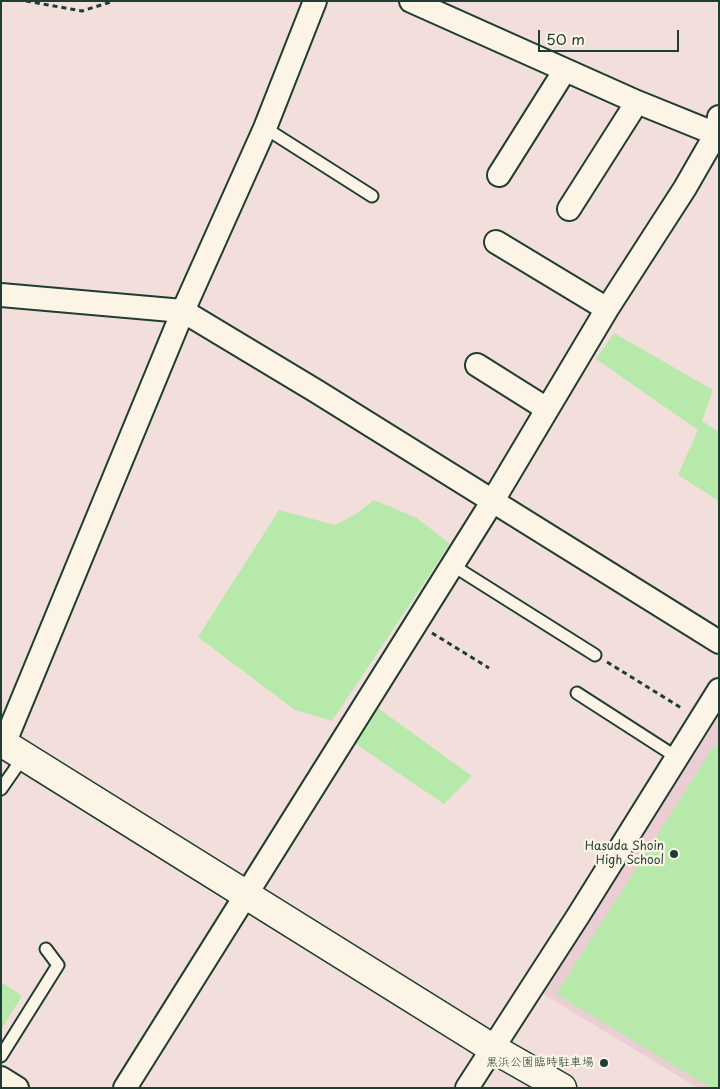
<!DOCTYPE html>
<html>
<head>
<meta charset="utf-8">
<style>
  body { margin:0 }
  #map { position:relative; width:720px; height:1089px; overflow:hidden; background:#f2dedb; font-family:"Playpen Sans",sans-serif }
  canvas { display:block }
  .frame { position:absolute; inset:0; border:2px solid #1f3d34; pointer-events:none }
  .scale { position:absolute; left:538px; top:30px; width:141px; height:22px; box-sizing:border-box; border:2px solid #1f3d34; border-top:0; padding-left:6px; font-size:15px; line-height:18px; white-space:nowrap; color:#1f3d34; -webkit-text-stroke:4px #fcf5e5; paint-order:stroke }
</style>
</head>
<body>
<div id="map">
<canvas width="720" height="1089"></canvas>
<div class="frame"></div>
<div class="scale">50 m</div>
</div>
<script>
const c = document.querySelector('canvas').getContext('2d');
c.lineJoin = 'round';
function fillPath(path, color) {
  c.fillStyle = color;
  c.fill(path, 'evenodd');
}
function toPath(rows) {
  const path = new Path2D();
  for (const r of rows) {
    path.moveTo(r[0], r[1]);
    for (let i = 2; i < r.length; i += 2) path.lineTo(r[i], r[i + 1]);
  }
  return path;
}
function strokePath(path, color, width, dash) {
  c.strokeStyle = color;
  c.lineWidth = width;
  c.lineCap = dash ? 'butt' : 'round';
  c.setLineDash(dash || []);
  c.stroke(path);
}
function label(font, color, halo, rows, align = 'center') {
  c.font = font + ' "Playpen Sans","Klee One",sans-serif';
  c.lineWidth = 4.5;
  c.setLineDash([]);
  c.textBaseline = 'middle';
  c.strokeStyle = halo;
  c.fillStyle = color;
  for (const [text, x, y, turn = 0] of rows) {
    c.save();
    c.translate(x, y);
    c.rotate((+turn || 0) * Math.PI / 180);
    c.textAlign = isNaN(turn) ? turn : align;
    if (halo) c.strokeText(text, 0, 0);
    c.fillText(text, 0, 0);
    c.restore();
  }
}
const built = toPath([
  [719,716,719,1088,698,1088,540,992]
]);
const green = toPath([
  [614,333,713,390,702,421,719,432,719,501,678,475,698,430,596,359],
  [374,500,417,518,450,544,332,721,295,710,198,637,279,510,335,525,356,514],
  [375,706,472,776,444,804,353,742],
  [714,746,719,749,719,1088,711,1088,556,994],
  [1,982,22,996,1,1030]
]);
const path = toPath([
  [26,1,82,11,114,1],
  [432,633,489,668],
  [607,662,683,709]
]);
const lane = toPath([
  [265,128,372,196],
  [452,565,595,655],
  [577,693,678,758],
  [1,789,24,756],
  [1,1056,58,965,46,949]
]);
const street = toPath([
  [411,1,637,102,716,134],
  [499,175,565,70],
  [569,209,637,102],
  [496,242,607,309],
  [1,295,183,311,316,391,719,642],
  [477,365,547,409],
  [4,744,183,311,265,128,315,1],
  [1,1078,17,1088],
  [125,1088,492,502,607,309,685,188,716,134,719,117],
  [467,1088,578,916,719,690]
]);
const secondary = toPath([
  [1,742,492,1048,562,1088]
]);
const markers = [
  [674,854,5,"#1f3d34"],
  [604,1063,5,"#1f3d34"]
];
const poiNames = [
  ["Hasuda Shoin",664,847],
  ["High School",664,861],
  ["黒浜公園臨時駐車場",594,1063]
];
fillPath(built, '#ebced4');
fillPath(green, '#b7eaaa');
strokePath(lane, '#1f3d34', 15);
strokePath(street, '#1f3d34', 26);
strokePath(secondary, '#1f3d34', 31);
strokePath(path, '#1f3d34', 3, [5, 4]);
strokePath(lane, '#fcf5e5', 11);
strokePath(street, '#fcf5e5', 22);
strokePath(secondary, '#fcf5e5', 28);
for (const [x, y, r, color] of markers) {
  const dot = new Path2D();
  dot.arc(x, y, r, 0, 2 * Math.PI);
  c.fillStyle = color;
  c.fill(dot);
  strokePath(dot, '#fcf5e5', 2);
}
label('12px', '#1f3d34', '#fcf5e5', poiNames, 'right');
</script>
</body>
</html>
